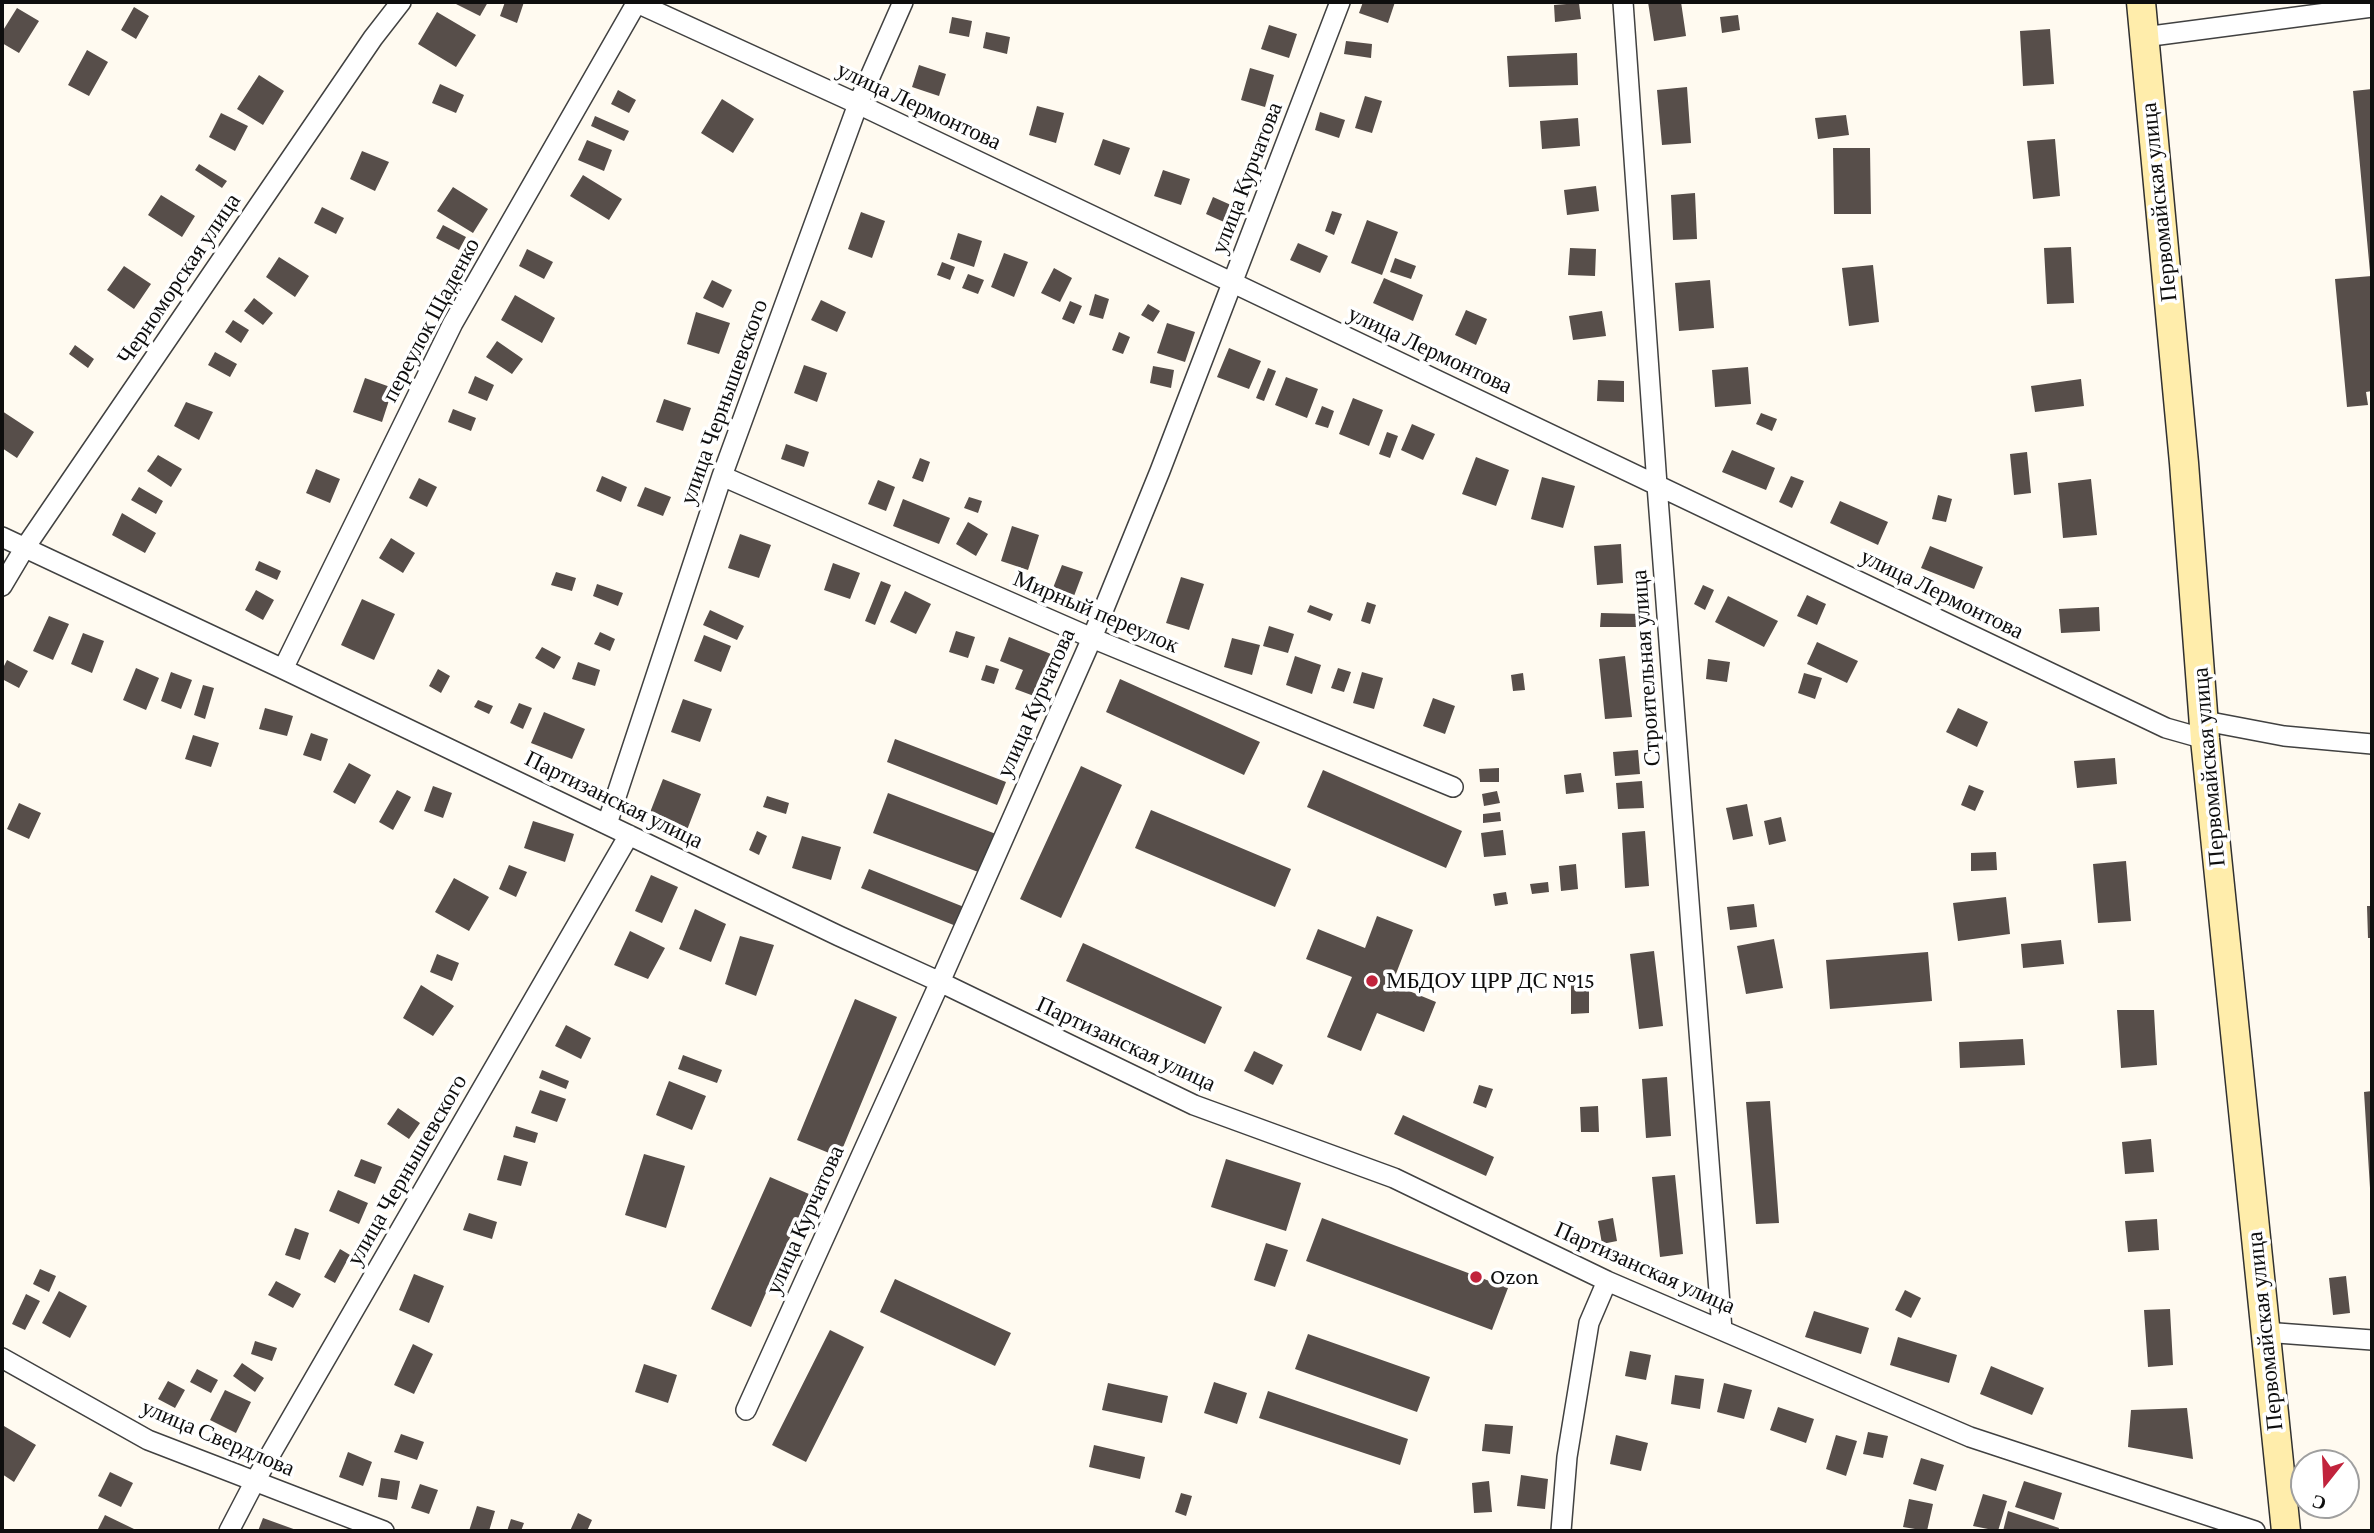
<!DOCTYPE html>
<html>
<head>
<meta charset="utf-8">
<style>
  body { margin:0 }
  #map { position:relative; width:2374px; height:1533px; overflow:hidden; background:#fffaf0; font-family:"Crimson Pro",serif }
  canvas { display:block }
  .frame { position:absolute; inset:0; border:4px solid #0e0e0e; pointer-events:none }
  .north { position:absolute; left:2290px; top:1449px; width:70px; height:70px; box-sizing:border-box; background:#fff; border:2px solid #9f9f9f; border-radius:50%; rotate:198deg; font-size:19px; font-weight:700; line-height:28px; text-align:center; color:#0e0e0e }
  .north::after { content:''; display:block; margin:auto; width:24px; height:32px; background:#c1233c; clip-path:polygon(50% 0,100% 100%,50% 72%,0 100%) }
</style>
</head>
<body>
<div id="map">
<canvas width="2374" height="1533"></canvas>
<div class="frame"></div>
<div class="north">С</div>
</div>
<script>
const c = document.querySelector('canvas').getContext('2d');
c.lineJoin = 'round';
function fillPath(path, color) {
  c.fillStyle = color;
  c.fill(path, 'evenodd');
}
function toPath(rows) {
  const path = new Path2D();
  for (const r of rows) {
    path.moveTo(r[0], r[1]);
    for (let i = 2; i < r.length; i += 2) path.lineTo(r[i], r[i + 1]);
  }
  return path;
}
function strokePath(path, color, width, dash) {
  c.strokeStyle = color;
  c.lineWidth = width;
  c.lineCap = dash ? 'butt' : 'round';
  c.setLineDash(dash || []);
  c.stroke(path);
}
function label(font, color, halo, rows, align = 'center') {
  c.font = font + ' "Crimson Pro",serif';
  c.lineWidth = 7;
  c.setLineDash([]);
  c.textBaseline = 'middle';
  c.strokeStyle = halo;
  c.fillStyle = color;
  for (const [text, x, y, turn = 0] of rows) {
    c.save();
    c.translate(x, y);
    c.rotate((+turn || 0) * Math.PI / 180);
    c.textAlign = isNaN(turn) ? turn : align;
    if (halo) c.strokeText(text, 0, 0);
    c.fillText(text, 0, 0);
    c.restore();
  }
}
const building = toPath([
  [458,2,488,2,480,16,456,4],
  [505,2,524,2,517,23,500,16],
  [1363,2,1395,2,1388,23,1359,13],
  [1648,2,1681,2,1686,36,1654,41],
  [1579,3,1581,19,1555,22,1554,5],
  [134,7,149,16,136,39,121,30],
  [17,8,39,21,19,53,2,43,2,32],
  [437,12,476,35,456,67,418,44],
  [1738,15,1740,30,1722,33,1720,17],
  [952,17,972,21,969,37,949,33],
  [1269,25,1297,34,1289,58,1261,49],
  [2050,29,2054,84,2023,86,2020,31],
  [986,32,1010,37,1007,54,983,48],
  [1346,41,1372,44,1371,58,1344,54],
  [87,50,108,62,89,96,68,85],
  [1577,53,1578,85,1509,87,1507,56],
  [919,65,946,74,939,96,912,87],
  [1250,68,1274,75,1265,107,1241,100],
  [259,75,284,91,263,125,237,109],
  [440,84,464,95,456,113,432,103],
  [1687,87,1691,143,1662,145,1657,90],
  [2372,89,2372,272,2370,272,2353,91],
  [618,90,636,100,629,113,611,104],
  [1365,96,1382,101,1372,133,1355,128],
  [722,99,754,119,733,153,701,133],
  [1037,106,1064,113,1056,143,1029,135],
  [1320,112,1345,120,1339,138,1315,130],
  [221,113,248,126,235,151,209,137],
  [1846,115,1849,135,1818,139,1815,118],
  [595,116,629,131,624,141,591,126],
  [1578,118,1580,146,1542,149,1540,121],
  [1103,139,1130,148,1120,175,1094,165],
  [2055,139,2060,196,2033,199,2027,141],
  [587,140,612,150,604,171,578,160],
  [1833,148,1870,148,1871,214,1834,214],
  [362,151,389,162,375,191,350,179],
  [199,164,227,181,222,188,195,170],
  [1163,170,1190,179,1181,205,1154,196],
  [583,175,622,199,609,220,570,196],
  [1596,186,1599,211,1567,215,1564,190],
  [453,187,488,209,473,233,437,211],
  [1695,193,1697,239,1673,240,1671,195],
  [161,195,195,216,182,237,148,215],
  [1213,197,1240,209,1233,226,1206,214],
  [322,207,344,218,336,234,314,223],
  [1332,211,1342,214,1334,235,1325,231],
  [861,212,885,221,872,258,848,249],
  [1367,220,1398,232,1382,275,1351,263],
  [443,225,466,237,459,250,436,238],
  [958,233,982,241,974,267,950,259],
  [1298,243,1328,256,1320,273,1290,260],
  [2071,247,2074,303,2047,304,2044,248],
  [1570,248,1596,249,1595,276,1568,275],
  [527,249,553,262,544,279,519,266],
  [1004,253,1028,262,1014,297,991,287],
  [279,257,309,276,295,297,266,277],
  [1395,258,1416,266,1411,279,1390,272],
  [942,262,955,267,950,280,937,275],
  [1873,265,1879,322,1849,326,1842,268],
  [124,266,151,284,134,309,107,290],
  [1054,268,1072,278,1060,302,1041,293],
  [968,274,984,280,978,294,962,288],
  [2372,276,2372,391,2366,392,2368,405,2347,407,2335,279],
  [1384,278,1423,295,1413,321,1373,303],
  [712,280,732,290,723,308,703,298],
  [1710,280,1714,328,1679,331,1675,283],
  [1095,294,1109,299,1103,319,1089,315],
  [515,295,555,318,542,343,501,320],
  [254,298,273,313,263,325,244,311],
  [821,300,846,312,837,332,811,320],
  [1070,301,1082,306,1074,324,1062,319],
  [1148,304,1160,311,1153,322,1141,315],
  [1466,310,1487,319,1476,345,1455,335],
  [1602,311,1606,336,1573,340,1569,316],
  [696,312,730,323,719,354,687,344],
  [233,320,249,330,241,343,225,332],
  [1167,323,1195,332,1185,362,1157,353],
  [1119,332,1130,337,1123,354,1112,350],
  [497,341,523,359,512,374,486,357],
  [75,345,94,359,88,368,69,354],
  [1229,348,1261,361,1249,389,1217,377],
  [215,352,237,364,230,377,208,365],
  [804,365,827,373,817,402,794,393],
  [1153,366,1174,370,1171,388,1150,383],
  [1748,367,1751,404,1715,407,1712,370],
  [1268,368,1276,371,1264,401,1256,398],
  [475,376,494,385,487,401,468,393],
  [1286,377,1318,389,1307,418,1275,405],
  [365,378,393,388,382,422,353,412],
  [2081,379,2084,406,2035,412,2031,386],
  [1598,380,1624,381,1624,402,1597,401],
  [1353,398,1383,410,1369,446,1339,434],
  [664,399,691,408,683,431,656,422],
  [186,402,213,412,199,440,174,426],
  [1322,406,1334,411,1328,428,1315,424],
  [453,409,476,418,471,431,448,422],
  [2,411,34,432,17,458,2,448],
  [1761,413,1777,419,1772,431,1756,424],
  [1412,424,1435,434,1423,460,1401,450],
  [1387,432,1398,436,1390,458,1379,454],
  [786,444,809,452,804,467,781,459],
  [1732,450,1775,468,1766,490,1722,472],
  [2027,452,2031,493,2014,495,2010,454],
  [158,455,182,469,171,487,147,471],
  [1476,457,1509,470,1496,506,1462,494],
  [920,458,930,462,923,482,912,478],
  [316,469,340,479,330,503,306,493],
  [602,476,627,487,621,502,596,491],
  [1791,476,1804,481,1792,508,1779,502],
  [1542,477,1575,486,1563,528,1531,519],
  [419,478,437,487,427,507,409,498],
  [2091,479,2097,535,2063,538,2058,483],
  [878,480,895,487,886,511,868,504],
  [139,487,163,501,156,514,131,500],
  [645,487,671,497,663,516,637,506],
  [1938,495,1952,499,1946,522,1932,519],
  [969,497,982,501,978,513,964,508],
  [903,499,950,518,939,544,893,526],
  [1840,501,1888,522,1878,545,1830,523],
  [122,513,156,533,145,553,112,535],
  [968,522,988,534,976,556,956,544],
  [1012,526,1039,535,1028,570,1001,561],
  [740,534,771,545,759,578,728,568],
  [391,538,415,553,403,573,379,558],
  [1621,544,1623,583,1597,585,1594,546],
  [1930,546,1983,567,1974,589,1921,568],
  [259,561,281,571,277,580,255,570],
  [833,563,860,573,850,599,824,590],
  [1062,565,1083,572,1074,596,1053,588],
  [556,572,576,578,572,591,551,585],
  [1181,577,1204,584,1189,630,1166,623],
  [881,581,891,585,875,625,865,621],
  [597,584,623,593,618,606,593,596],
  [1703,585,1714,590,1705,610,1694,604],
  [256,590,274,600,263,620,245,610],
  [905,591,931,604,916,634,890,622],
  [1807,595,1826,604,1817,625,1797,616],
  [1728,596,1778,621,1764,647,1715,622],
  [362,599,395,614,374,660,341,645],
  [1367,602,1376,605,1370,624,1361,621],
  [1310,605,1333,614,1330,621,1307,612],
  [2099,607,2100,631,2061,633,2059,609],
  [710,610,744,626,737,640,703,625],
  [1601,613,1641,614,1641,627,1600,627],
  [49,616,69,624,53,660,33,651],
  [1269,626,1294,634,1288,653,1263,646],
  [956,631,975,637,968,658,949,652],
  [600,632,615,639,610,651,594,644],
  [83,633,104,641,92,673,71,664],
  [704,635,731,646,721,672,694,661],
  [1009,637,1051,654,1034,696,1015,689,1023,670,1000,661],
  [1232,638,1260,645,1252,675,1224,667],
  [1817,642,1858,661,1847,683,1807,664],
  [542,647,561,657,554,669,535,658],
  [1295,656,1321,665,1312,694,1286,685],
  [1625,656,1632,717,1605,719,1599,659],
  [1708,659,1730,662,1727,682,1706,679],
  [7,660,28,671,19,688,2,679,2,670],
  [578,662,600,670,595,686,572,679],
  [986,665,999,669,994,684,981,680],
  [136,668,159,678,146,710,123,700],
  [1338,668,1351,672,1344,692,1331,688],
  [438,669,450,676,441,693,429,686],
  [171,672,192,680,181,709,161,701],
  [1362,672,1383,678,1374,709,1353,703],
  [1523,673,1525,690,1513,691,1511,675],
  [1804,673,1822,678,1815,699,1798,693],
  [1120,679,1260,742,1244,775,1106,712],
  [203,685,214,688,205,719,194,715],
  [1433,698,1455,706,1445,734,1423,726],
  [683,699,712,709,700,742,671,732],
  [478,700,493,706,489,714,474,707],
  [519,703,532,708,523,729,510,723],
  [265,708,293,716,287,736,259,729],
  [1958,708,1988,722,1977,747,1946,732],
  [544,712,585,729,572,759,531,743],
  [311,733,328,739,321,761,303,755],
  [193,735,219,743,211,767,185,759],
  [895,739,1006,782,997,805,887,762],
  [1638,750,1640,774,1615,776,1613,752],
  [2115,758,2117,784,2077,788,2074,761],
  [349,763,371,775,355,804,333,792],
  [1081,766,1122,785,1061,918,1020,899],
  [1499,768,1499,782,1480,782,1479,769],
  [1323,770,1462,831,1446,868,1307,807],
  [1581,773,1584,792,1566,794,1564,775],
  [663,779,701,794,687,830,649,815],
  [1642,781,1644,808,1618,809,1616,783],
  [1969,785,1984,791,1975,811,1961,805],
  [433,786,452,793,443,818,424,811],
  [397,790,411,797,393,830,379,822],
  [1497,791,1500,803,1484,806,1482,794],
  [888,793,996,834,981,873,873,833],
  [767,796,789,803,786,814,763,807],
  [19,803,41,813,29,839,7,829],
  [1747,804,1753,836,1733,840,1726,808],
  [1151,810,1291,869,1275,907,1135,848],
  [1500,812,1501,821,1483,823,1483,814],
  [1781,817,1786,841,1769,845,1764,821],
  [533,821,574,834,565,862,524,848],
  [1503,830,1506,855,1484,857,1481,833],
  [757,831,767,836,759,855,749,850],
  [1645,831,1649,886,1625,888,1622,833],
  [802,836,841,847,831,880,792,868],
  [1996,852,1997,870,1971,871,1971,853],
  [2126,861,2131,921,2098,923,2093,864],
  [1576,864,1578,889,1561,891,1559,866],
  [509,865,527,872,516,897,499,889],
  [869,869,964,907,956,926,861,888],
  [651,875,678,887,662,923,635,911],
  [454,878,489,897,469,931,435,912],
  [1548,882,1549,892,1532,894,1530,884],
  [1506,892,1508,904,1495,906,1493,894],
  [2006,897,2010,934,1958,941,1953,903],
  [1754,904,1757,927,1730,930,1727,907],
  [2367,906,2372,906,2372,938,2368,938],
  [695,909,726,924,711,962,679,949],
  [1377,916,1413,930,1392,984,1436,1002,1424,1032,1377,1013,1361,1051,1327,1037,1352,977,1306,959,1318,929,1365,948],
  [630,931,665,948,648,979,614,965],
  [740,936,774,945,756,996,725,984],
  [1774,939,1783,988,1746,994,1737,946],
  [2061,940,2064,964,2023,968,2021,944],
  [1083,943,1222,1007,1205,1044,1066,981],
  [1654,951,1663,1026,1639,1029,1630,954],
  [1928,952,1932,1001,1830,1009,1826,960],
  [437,954,459,963,452,981,430,972],
  [1589,979,1589,1013,1571,1014,1571,980],
  [421,985,454,1006,433,1036,403,1018],
  [855,999,897,1017,839,1157,797,1140],
  [2117,1010,2154,1010,2157,1065,2121,1068],
  [566,1025,591,1038,581,1059,555,1046],
  [2023,1039,2025,1065,1960,1068,1959,1042],
  [1254,1051,1283,1065,1273,1085,1244,1071],
  [683,1055,722,1070,717,1083,678,1069],
  [542,1070,569,1081,566,1089,539,1078],
  [1667,1077,1671,1136,1646,1138,1642,1079],
  [669,1081,706,1096,692,1130,656,1115],
  [1479,1085,1493,1089,1486,1108,1473,1103],
  [540,1090,566,1099,557,1122,531,1113],
  [2372,1091,2372,1188,2370,1188,2364,1092],
  [1770,1101,1779,1223,1756,1224,1746,1102],
  [1598,1106,1599,1132,1581,1132,1580,1107],
  [398,1108,420,1123,409,1139,387,1124],
  [1403,1115,1494,1157,1486,1176,1394,1134],
  [516,1126,538,1133,535,1143,513,1137],
  [2151,1139,2154,1172,2125,1174,2122,1142],
  [644,1154,685,1166,666,1228,625,1215],
  [504,1155,528,1162,521,1186,497,1180],
  [361,1159,382,1167,375,1184,354,1176],
  [1226,1159,1301,1183,1286,1231,1211,1207],
  [1675,1175,1683,1254,1660,1257,1652,1177],
  [770,1177,809,1194,751,1327,711,1309],
  [338,1190,368,1203,359,1224,329,1211],
  [469,1213,497,1222,492,1239,463,1230],
  [1322,1218,1508,1288,1492,1330,1306,1261],
  [1613,1218,1617,1241,1602,1244,1598,1221],
  [2157,1219,2159,1250,2128,1252,2125,1221],
  [295,1228,309,1233,300,1260,285,1255],
  [1266,1243,1288,1250,1275,1287,1254,1280],
  [340,1249,350,1255,335,1283,324,1277],
  [40,1269,56,1276,49,1292,33,1284],
  [414,1274,444,1286,429,1323,399,1310],
  [2346,1276,2350,1313,2333,1315,2329,1278],
  [895,1279,1011,1333,995,1366,880,1312],
  [276,1281,301,1294,293,1308,268,1295],
  [1905,1290,1921,1298,1911,1318,1895,1310],
  [59,1291,87,1306,70,1338,42,1323],
  [26,1294,40,1301,25,1330,12,1324],
  [2170,1309,2173,1365,2148,1367,2144,1310],
  [1814,1311,1869,1328,1861,1354,1805,1337],
  [830,1330,864,1347,806,1462,772,1445],
  [1308,1334,1430,1377,1417,1412,1295,1369],
  [1898,1337,1957,1355,1949,1383,1890,1365],
  [255,1341,277,1348,272,1361,251,1354],
  [413,1344,433,1354,414,1394,394,1385],
  [1630,1351,1651,1355,1646,1380,1625,1376],
  [242,1363,264,1378,255,1392,233,1376],
  [644,1364,677,1375,668,1403,635,1392],
  [1991,1366,2044,1388,2032,1415,1980,1394],
  [197,1369,218,1380,211,1393,190,1382],
  [1675,1375,1704,1379,1700,1409,1671,1404],
  [168,1381,185,1390,175,1408,158,1399],
  [1214,1382,1247,1393,1237,1424,1204,1413],
  [1108,1383,1168,1396,1162,1423,1102,1410],
  [1724,1383,1752,1390,1744,1419,1717,1412],
  [225,1390,251,1402,236,1433,210,1420],
  [1268,1391,1408,1439,1400,1465,1259,1418],
  [1778,1407,1814,1419,1806,1443,1770,1430],
  [2187,1408,2193,1459,2128,1447,2131,1410],
  [1485,1424,1513,1426,1510,1454,1482,1451],
  [4,1426,36,1445,14,1482,2,1474,2,1430],
  [1868,1432,1888,1436,1883,1458,1863,1454],
  [401,1434,424,1442,417,1460,394,1452],
  [1616,1435,1648,1443,1641,1471,1610,1464],
  [1836,1435,1857,1441,1846,1476,1826,1469],
  [1094,1445,1145,1457,1140,1479,1089,1467],
  [348,1452,372,1462,363,1486,339,1477],
  [1921,1458,1944,1465,1936,1491,1913,1484],
  [110,1472,133,1483,121,1507,98,1496],
  [1521,1475,1548,1479,1545,1509,1517,1506],
  [381,1478,400,1481,397,1500,378,1497],
  [1489,1481,1492,1512,1474,1513,1472,1483],
  [2024,1481,2062,1493,2054,1520,2015,1507],
  [420,1484,438,1490,429,1514,411,1508],
  [1181,1493,1192,1496,1186,1516,1175,1512],
  [1983,1494,2007,1501,1998,1531,1973,1526],
  [1909,1499,1933,1504,1927,1531,1903,1527],
  [477,1506,495,1511,489,1531,469,1531],
  [2008,1511,2059,1528,2058,1531,2003,1531],
  [578,1513,592,1520,587,1531,570,1531],
  [105,1515,134,1529,133,1531,97,1531],
  [263,1518,299,1531,258,1531],
  [511,1519,524,1523,521,1531,507,1531]
]);
const street = toPath([
  [635,2,858,104,2166,728,2205,739],
  [1623,2,1657,485,1722,1330],
  [2144,37,2372,7],
  [722,476,1092,638,1453,787],
  [2,537,283,669,839,936,940,982,1194,1105,1394,1178,1607,1281,1970,1437,2255,1531],
  [2,586,24,549,373,38,401,2],
  [283,669,453,323,637,2],
  [2205,721,2284,736,2372,744],
  [607,824,722,476,858,104,903,2],
  [2264,1332,2372,1340],
  [2,1358,148,1440,384,1531],
  [746,1410,940,982,1092,638,1160,471,1340,2],
  [229,1531,255,1481,629,835],
  [1561,1531,1567,1457,1589,1323,1607,1281]
]);
const secondary = toPath([
  [2141,2,2184,463,2205,739,2286,1531]
]);
const markers = [
  [1372,981,7,"#c1233c"],
  [1476,1277,7,"#c1233c"]
];
const streetNames = [
  ["улица Лермонтова",919,106,25],
  ["улица Курчатова",1247,178,-69],
  ["Первомайская улица",2159,202,-96],
  ["Черноморская улица",179,279,-56],
  ["переулок Щаденко",431,320,-62],
  ["улица Лермонтова",1430,350,25],
  ["улица Чернышевского",724,402,-70],
  ["улица Лермонтова",1942,594,26],
  ["Мирный переулок",1096,612,23],
  ["Строительная улица",1646,668,-94],
  ["улица Курчатова",1036,703,-66],
  ["Первомайская улица",2209,767,-95],
  ["Партизанская улица",614,800,26],
  ["Партизанская улица",1126,1044,25],
  ["улица Чернышевского",407,1170,-60],
  ["улица Курчатова",805,1220,-66],
  ["Партизанская улица",1645,1268,24],
  ["Первомайская улица",2265,1331,-96],
  ["улица Свердлова",218,1438,23]
];
const poiNames = [
  ["МБДОУ ЦРР ДС №15",1386,981],
  ["Ozon",1490,1277]
];
fillPath(building, '#574e4a');
strokePath(street, '#414141', 22);
strokePath(secondary, '#303030', 31);
strokePath(street, '#fff', 19);
strokePath(secondary, '#ffedab', 28);
for (const [x, y, r, color] of markers) {
  const dot = new Path2D();
  dot.arc(x, y, r, 0, 2 * Math.PI);
  c.fillStyle = color;
  c.fill(dot);
  strokePath(dot, '#fff', 2.5);
}
label('23px', '#0e0e0e', '#fff', streetNames);
label('23px', '#0e0e0e', '#fff', poiNames, 'left');
</script>
</body>
</html>
